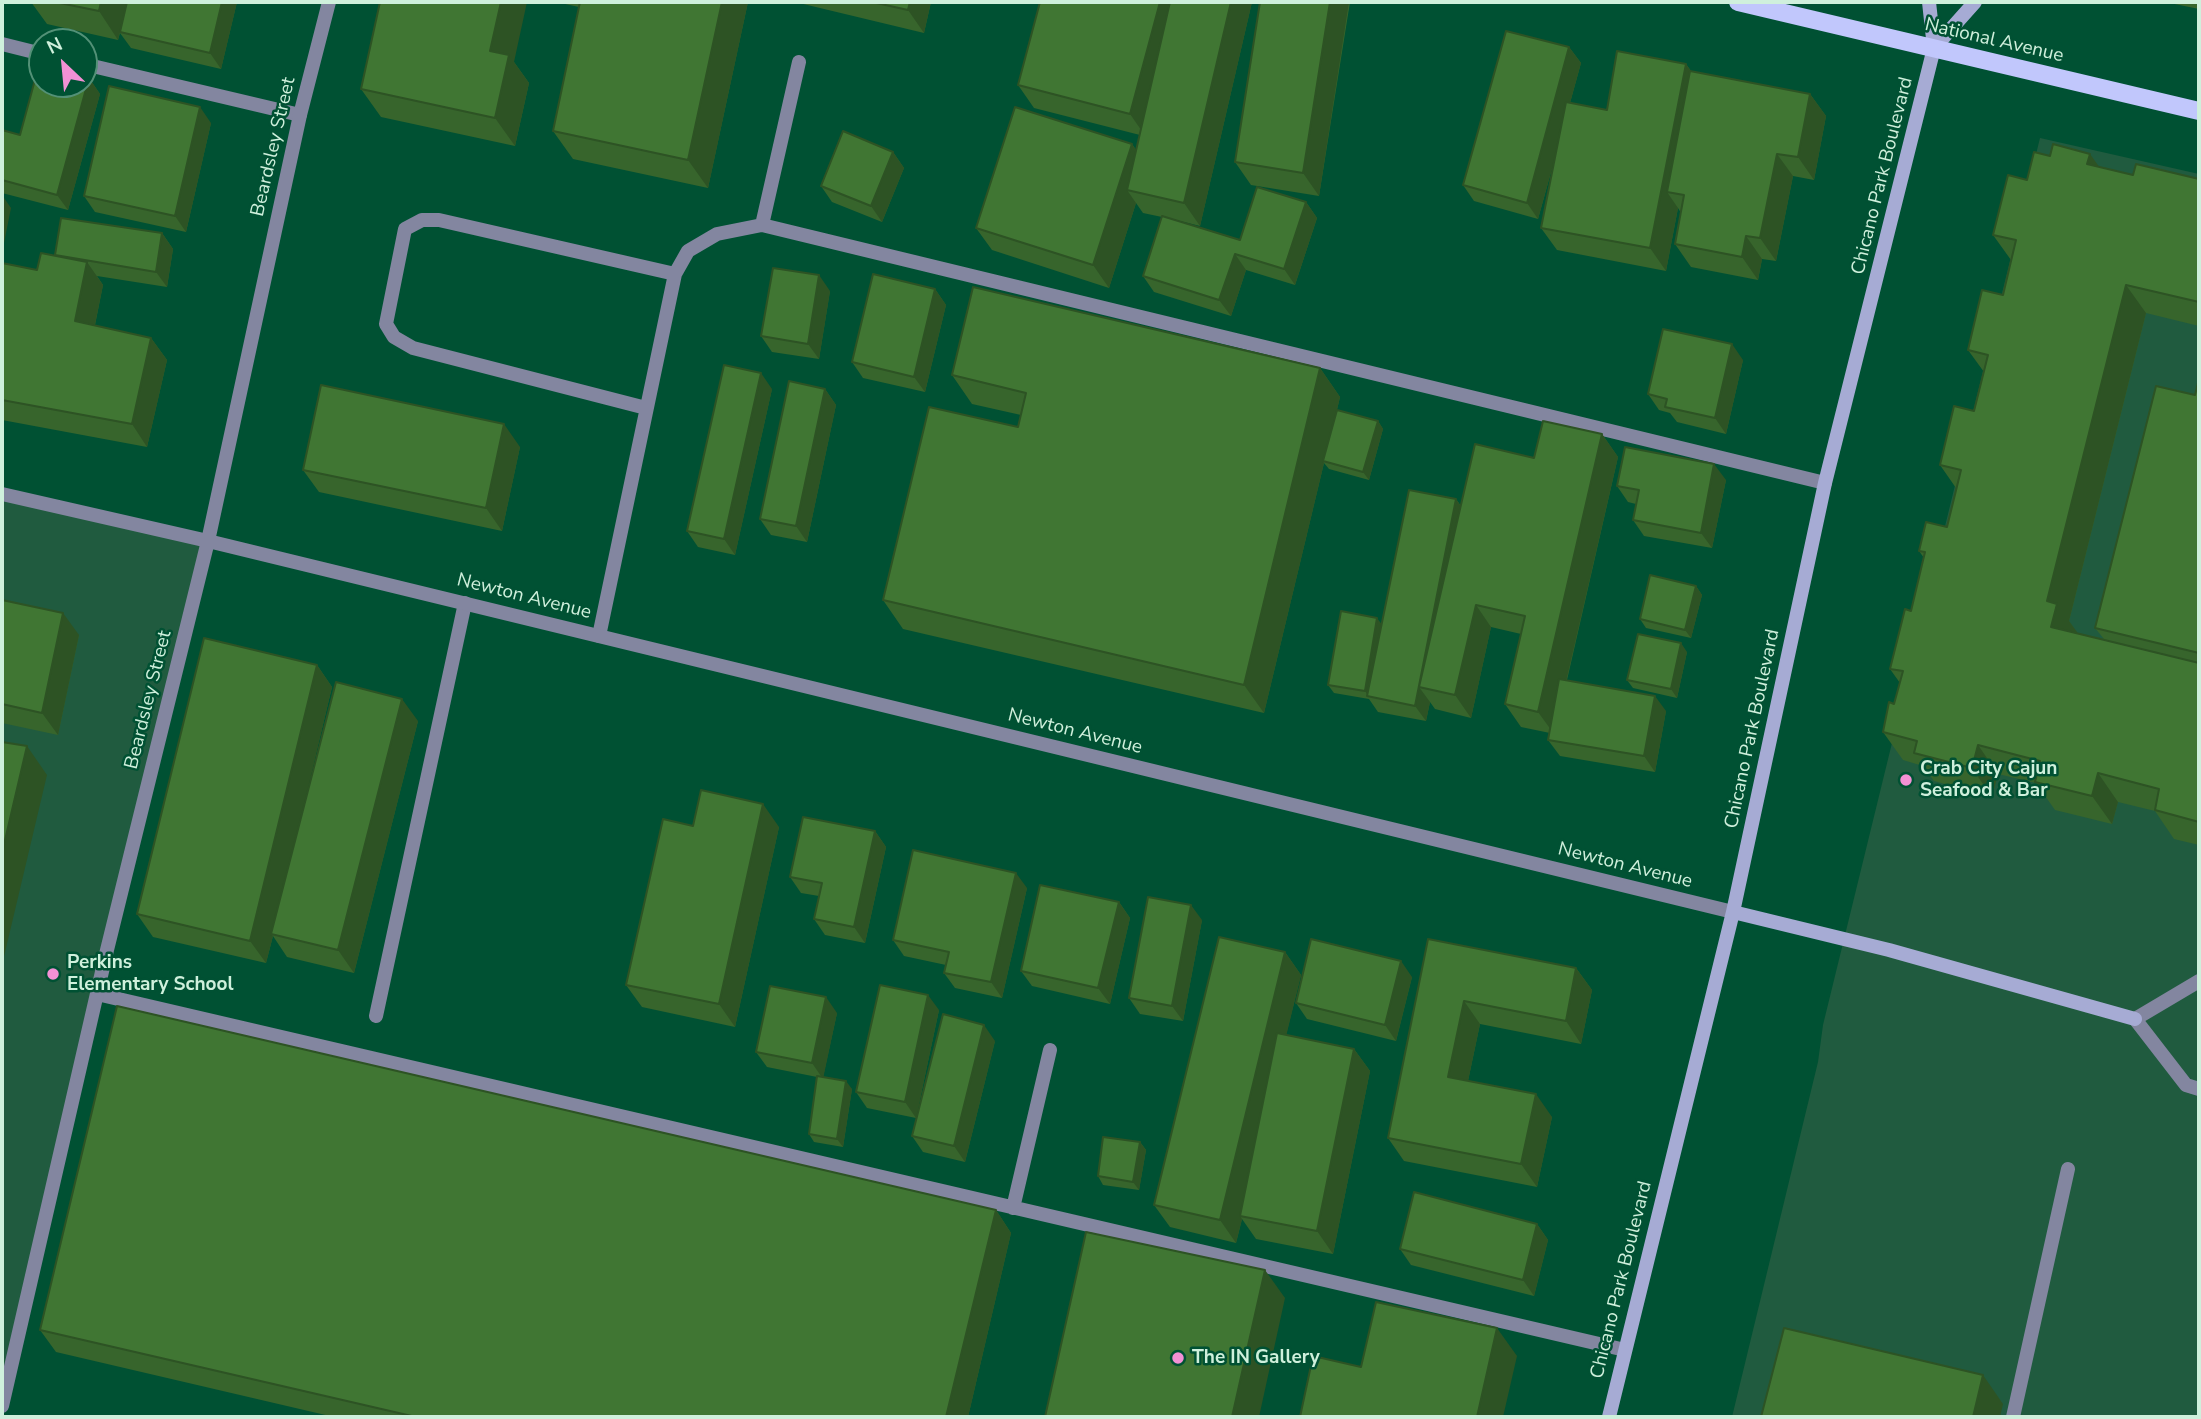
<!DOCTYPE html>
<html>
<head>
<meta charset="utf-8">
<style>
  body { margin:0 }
  #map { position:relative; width:2201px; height:1419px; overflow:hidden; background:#005133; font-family:"Nunito Sans",sans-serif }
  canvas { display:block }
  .frame { position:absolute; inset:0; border:4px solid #cff0dc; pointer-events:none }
  .north { position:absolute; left:28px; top:28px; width:70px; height:70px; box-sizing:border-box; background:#005133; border:2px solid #539177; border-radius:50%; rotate:334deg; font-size:19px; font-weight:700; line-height:28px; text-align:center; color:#cff0dc }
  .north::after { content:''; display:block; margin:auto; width:24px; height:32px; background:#f391d5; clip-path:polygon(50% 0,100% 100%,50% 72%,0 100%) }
</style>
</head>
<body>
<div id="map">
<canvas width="2201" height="1419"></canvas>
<div class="frame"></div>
<div class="north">N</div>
</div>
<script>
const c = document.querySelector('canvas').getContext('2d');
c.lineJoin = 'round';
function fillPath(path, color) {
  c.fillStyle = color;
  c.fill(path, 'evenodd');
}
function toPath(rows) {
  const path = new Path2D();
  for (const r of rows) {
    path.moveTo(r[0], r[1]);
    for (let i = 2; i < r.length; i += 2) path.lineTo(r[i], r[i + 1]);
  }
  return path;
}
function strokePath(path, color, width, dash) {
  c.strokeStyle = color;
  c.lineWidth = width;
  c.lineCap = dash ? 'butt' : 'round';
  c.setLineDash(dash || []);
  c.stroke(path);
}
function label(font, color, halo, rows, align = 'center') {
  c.font = font + ' "Nunito Sans",sans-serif';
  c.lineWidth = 5;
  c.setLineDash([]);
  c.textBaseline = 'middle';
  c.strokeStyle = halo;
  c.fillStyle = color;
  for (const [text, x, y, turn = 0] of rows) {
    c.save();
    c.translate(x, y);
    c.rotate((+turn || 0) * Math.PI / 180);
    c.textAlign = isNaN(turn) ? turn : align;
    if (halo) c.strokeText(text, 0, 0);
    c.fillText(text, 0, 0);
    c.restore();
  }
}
const built = toPath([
  [2040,138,2199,174,2199,1417,1732,1417,1818,1062,1823,1025],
  [2,494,208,541,2,1407]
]);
const lane = toPath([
  [2,44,42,54],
  [84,64,300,115],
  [762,225,799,62],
  [646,408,413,348,394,337,386,324,405,229,422,220,439,220,675,274],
  [599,636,675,274,688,251,717,234,762,225,1825,483],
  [97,994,1625,1350],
  [376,1016,465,603],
  [1013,1208,1050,1050]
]);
const street = toPath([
  [2,494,208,541,1733,912],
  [2199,981,2135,1019,2186,1085,2199,1089],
  [2,1406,107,950,208,541,300,115,329,2],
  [2013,1417,2068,1169]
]);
const secondary = toPath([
  [1934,48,1975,2],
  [1733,912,1889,950,2135,1019],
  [1609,1417,1733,912,1825,483,1934,48,1929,2]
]);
const primary = toPath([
  [1738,2,2199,111]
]);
const wall = toPath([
  [31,2,237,2,221,69,131,48,120,33,118,40,47,24],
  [556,2,748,2,708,188,573,159,553,131,579,7],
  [795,2,931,2,924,33],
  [1040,2,1252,2,1200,226,1172,219,1240,240,1306,202,1317,218,1295,285,1246,270,1231,316,1154,292,1143,276,1162,217,1143,213,1136,203,1109,288,992,250,976,228,1132,144,1136,150,1140,135,1034,108,1018,85],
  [1350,2,1319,196,1251,185,1235,162],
  [2165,2,2199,2,2199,9],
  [1569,47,1581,63,1570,103,1607,110,1686,64,1691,71,1810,94,1826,116,1814,180,1793,176,1776,261,1762,259,1758,280,1691,267,1675,244,1681,213,1678,208,1666,271,1557,250,1541,228,1555,158,1538,219,1474,201,1463,185],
  [514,62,529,83,515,146,381,117,361,89],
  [89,78,100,94,68,210,2,193,2,130,20,135],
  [211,123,186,232,95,212,84,196],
  [893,152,904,168,882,222,832,202,821,186],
  [2050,156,2133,175,2199,179,2199,326,2146,313,2069,621,2077,633,2104,639,2095,628,2195,395,2199,379,2199,845,2174,839,2155,811,2118,802,2112,824,2055,810,2036,783,1998,774,1992,797,1934,781,1923,766,1903,760,1883,732,1894,704,1900,683,1890,669,1911,611,1924,558,1919,551,1947,527,1956,488,1940,465,1974,411,1984,372,1968,350,2003,295,2011,260,1993,235,2027,180],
  [162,233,173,249,167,287,97,276,103,285,95,325,151,338,167,360,147,447,2,420,2,263,37,270,55,256],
  [935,289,946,305,925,392,863,378,852,362],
  [830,291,819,359,772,352,761,336],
  [1743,360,1726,434,1677,422,1670,413,1659,410,1648,394],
  [1320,368,1340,397,1334,422,1378,421,1383,429,1369,480,1329,469,1324,463,1264,713,903,629,883,600,1018,427,1021,415,972,404,952,375],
  [772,389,735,555,698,547,687,531],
  [825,389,836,405,807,542,771,535,760,519],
  [1602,434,1618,457,1567,680,1666,711,1655,772,1560,756,1548,740,1550,733,1521,727,1505,704,1521,634,1491,627,1471,718,1435,709,1430,702,1426,721,1378,712,1369,699,1334,693,1328,685,1382,624,1456,499,1461,506],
  [520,447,502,531,319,492,303,470],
  [1726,480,1712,548,1644,536,1633,520,1636,504,1628,502,1617,486],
  [1696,586,1702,595,1691,638,1646,628,1640,619],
  [2,600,79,635,58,735,2,723],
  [1687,652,1677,698,1633,688,1627,680],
  [317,665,332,687,303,808,418,721,354,973,287,957,273,936,266,963,153,937,137,914],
  [693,826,779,827,735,1027,642,1007,626,985],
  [875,831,886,847,865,943,825,935,814,919,819,896,801,893,790,877],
  [1027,888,1002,998,955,988,944,973,946,965,904,956,893,940],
  [1119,902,1130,918,1110,1004,1032,986,1021,971],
  [1202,920,1183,1021,1140,1014,1129,998],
  [1428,939,1576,968,1592,990,1581,1044,1480,1024,1468,1081,1552,1117,1537,1187,1404,1161,1388,1138],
  [1285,952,1301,975,1286,1035,1354,1049,1370,1071,1333,1254,1256,1239,1242,1219,1236,1243,1170,1227,1154,1205],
  [1412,977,1396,1041,1307,1019,1296,1003],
  [939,1010,916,1118,867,1108,856,1092],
  [837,1013,823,1077,852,1089,843,1147,814,1142,809,1134,817,1077,767,1067,756,1052],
  [995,1041,965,1162,923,1152,912,1136],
  [1140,1142,1146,1150,1139,1190,1103,1185,1098,1176],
  [996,1210,1011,1233,968,1417,334,1417,56,1352,40,1330],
  [1537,1224,1548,1240,1534,1296,1411,1265,1400,1249]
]);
const shadedWall = toPath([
  [101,2,127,2,118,40,99,11],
  [222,2,237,2,221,69,210,53],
  [501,2,527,2,514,62,529,83,515,146,495,118,490,51],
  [722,2,748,2,708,188,688,160],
  [910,2,931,2,924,33,908,10],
  [1160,2,1182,2,1146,137,1130,114],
  [1231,2,1252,2,1200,226,1184,203],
  [1330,2,1349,2,1319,196,1303,173],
  [1569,47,1581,63,1538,219,1527,203],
  [1686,64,1702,86,1667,192,1678,208,1666,271,1650,248],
  [89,78,100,94,68,210,57,195],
  [1810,94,1826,116,1814,180,1798,157],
  [200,107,211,123,186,232,175,216],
  [1132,144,1148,167,1127,190,1136,203,1109,288,1093,265],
  [893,152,904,168,882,222,871,206],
  [1777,154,1793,176,1776,261,1760,238],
  [2090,154,2110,182,2087,164],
  [2,195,11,208,2,253],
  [1306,202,1317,218,1295,285,1284,269],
  [162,233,173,249,167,287,156,272],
  [1746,236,1762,259,1758,280,1742,257],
  [1235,254,1246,270,1231,316,1219,300],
  [87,262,103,285,91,344,75,321],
  [819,275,830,291,819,359,808,344],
  [2126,285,2146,313,2069,621,2077,632,2071,655,2051,627,2047,601],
  [935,289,946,305,925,392,914,377],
  [151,338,167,360,147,447,132,424],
  [1732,344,1743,360,1726,434,1715,418],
  [1320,368,1340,397,1325,461,1323,461,1324,463,1264,713,1244,685],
  [761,373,772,389,735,555,724,539],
  [825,389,836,405,807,542,796,526],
  [1378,421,1383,429,1369,480,1363,472],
  [504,424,520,447,502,531,486,508],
  [1602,434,1618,457,1554,734,1538,712],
  [1714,464,1726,480,1712,548,1701,533],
  [1456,499,1467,515,1419,687,1430,702,1426,721,1415,706],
  [1696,586,1702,595,1691,638,1685,630],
  [1476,605,1491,627,1471,718,1455,695],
  [63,613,79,635,58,735,42,713],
  [1377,618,1383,626,1369,697,1365,691],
  [1681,643,1687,652,1677,698,1671,689],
  [317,665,332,687,273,935,271,934,273,936,266,963,250,941],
  [1655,696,1666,711,1655,772,1644,756],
  [402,699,418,721,354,973,338,950],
  [1978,745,1998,774,1992,797,1972,768],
  [27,746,47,775,2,965,2,853],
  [2098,773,2118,802,2112,824,2092,796],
  [763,804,779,827,735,1027,719,1004],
  [875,831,886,847,865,943,854,927],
  [1016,873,1027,888,1002,998,991,982],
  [1119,902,1130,918,1110,1004,1098,988],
  [1191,905,1202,920,1183,1021,1172,1006],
  [1285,952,1301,975,1242,1217,1240,1216,1242,1219,1236,1243,1220,1220],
  [1401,961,1412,977,1396,1041,1385,1025],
  [1576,968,1592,990,1581,1044,1566,1021],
  [928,995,939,1010,916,1118,905,1102],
  [826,997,837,1013,823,1079,812,1063],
  [1464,1001,1480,1024,1464,1100,1448,1077],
  [984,1025,995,1041,965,1162,954,1146],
  [1354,1049,1370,1071,1333,1254,1317,1231],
  [846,1081,852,1089,843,1147,837,1139],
  [1536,1094,1552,1117,1537,1187,1521,1164],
  [1140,1142,1146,1150,1139,1190,1133,1182],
  [996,1210,1011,1233,968,1417,946,1417],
  [1537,1224,1548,1240,1534,1296,1523,1280],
  [1265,1270,1285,1298,1259,1417,1232,1417],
  [1497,1328,1517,1356,1503,1417,1477,1417],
  [1983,1375,2003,1404,2000,1417,1973,1417]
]);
const building = toPath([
  [55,2,101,2,99,11,55,2],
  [127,2,222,2,210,53,120,32,127,2],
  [380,2,501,2,490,51,509,55,495,118,361,89,380,2],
  [580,2,722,2,688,160,553,131,580,2],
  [872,2,910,2,908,10,872,2],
  [1040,2,1160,2,1130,114,1018,85,1040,2],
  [1170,2,1231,2,1184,203,1127,190,1170,2],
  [1260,2,1330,2,1303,173,1235,162,1260,2],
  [1506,31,1569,47,1527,203,1463,185,1506,31],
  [1617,51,1686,64,1650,248,1541,228,1566,102,1607,110,1617,51],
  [39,65,42,66,42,84,84,84,84,77,89,78,57,195,2,180,2,130,20,135,39,65],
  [1690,71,1810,94,1798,157,1777,154,1760,238,1746,236,1742,257,1675,244,1684,195,1667,192,1690,71],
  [109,86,200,107,175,216,84,196,109,86],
  [1015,107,1132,144,1093,265,976,228,1015,107],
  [843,131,893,152,871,206,821,186,843,131],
  [2053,144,2090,154,2087,164,2133,175,2136,164,2199,179,2199,302,2126,285,2047,601,2057,604,2051,627,2199,663,2199,822,2155,810,2159,789,2098,773,2092,796,2035,782,2040,761,1978,745,1972,768,1914,753,1917,741,1883,732,1889,702,1894,704,1903,671,1890,669,1905,609,1911,611,1925,552,1919,551,1926,522,1947,527,1961,470,1940,465,1954,406,1974,411,1988,355,1968,350,1982,290,2003,295,2016,240,1993,235,2008,175,2027,180,2034,152,2050,156,2053,144],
  [1257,187,1306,202,1284,269,1235,254,1219,300,1143,276,1162,216,1240,240,1257,187],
  [61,218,162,233,156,272,55,255,61,218],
  [41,253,87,262,75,321,151,338,132,424,2,400,2,263,37,270,41,253],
  [773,268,819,275,808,344,761,336,773,268],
  [873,274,935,289,914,377,852,362,873,274],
  [973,287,1320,368,1244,685,883,600,929,407,1018,427,1026,393,952,375,973,287],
  [1663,329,1732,344,1715,418,1665,407,1667,399,1648,394,1663,329],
  [724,365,761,373,724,539,687,531,724,365],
  [2199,379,2199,653,2095,628,2156,386,2195,395,2199,379],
  [789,381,825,389,796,526,760,519,789,381],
  [321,385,504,424,486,508,303,470,321,385],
  [1337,410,1378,421,1363,472,1323,461,1337,410],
  [1543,421,1602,434,1538,712,1505,704,1525,616,1476,605,1455,695,1419,687,1475,444,1534,458,1543,421],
  [1625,447,1714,464,1701,533,1633,520,1639,490,1617,486,1625,447],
  [1409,490,1456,499,1415,706,1367,696,1409,490],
  [1650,575,1696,586,1685,630,1640,619,1650,575],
  [2,600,63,613,42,713,2,704,2,600],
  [1341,611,1377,618,1365,691,1328,685,1341,611],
  [1638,634,1681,643,1671,689,1627,680,1638,634],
  [204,638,317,665,250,941,137,914,204,638],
  [1559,679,1655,696,1644,756,1548,740,1559,679],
  [336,682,402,699,338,950,271,934,336,682],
  [2,742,27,746,2,853,2,742],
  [701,790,763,804,719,1004,626,985,663,819,693,826,701,790],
  [803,817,875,831,854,927,814,919,822,883,790,877,803,817],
  [913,850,1016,873,991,982,944,973,949,952,893,940,913,850],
  [1040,885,1119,902,1098,988,1021,971,1040,885],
  [1148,897,1191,905,1172,1006,1129,998,1148,897],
  [1219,937,1285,952,1220,1220,1154,1205,1219,937],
  [1311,939,1401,961,1385,1025,1296,1003,1311,939],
  [1428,939,1576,968,1566,1021,1464,1001,1448,1077,1536,1094,1521,1164,1388,1138,1428,939],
  [880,985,928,995,905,1102,856,1092,880,985],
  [770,986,826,997,812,1063,756,1052,770,986],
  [117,1006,996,1210,946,1417,416,1417,40,1330,117,1006],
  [943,1014,984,1025,954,1146,912,1136,943,1014],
  [1277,1033,1354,1049,1317,1231,1240,1216,1277,1033],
  [817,1076,846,1081,837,1139,809,1134,817,1076],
  [1103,1137,1140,1142,1133,1182,1098,1176,1103,1137],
  [1414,1192,1537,1224,1523,1280,1400,1249,1414,1192],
  [1086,1232,1265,1270,1232,1417,1045,1417,1086,1232],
  [1376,1302,1497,1328,1477,1417,1300,1417,1313,1356,1361,1367,1376,1302],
  [1784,1328,1983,1375,1973,1417,1761,1417,1784,1328]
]);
const markers = [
  [1906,780,7,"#f391d5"],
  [53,974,7,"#f391d5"],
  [1178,1358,7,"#f391d5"]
];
const streetNames = [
  ["National Avenue",1994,41,13],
  ["Beardsley Street",274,147,-77],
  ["Chicano Park Boulevard",1883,176,-76],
  ["Newton Avenue",524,597,14],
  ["Beardsley Street",149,700,-76],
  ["Chicano Park Boulevard",1753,729,-78],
  ["Newton Avenue",1075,732,14],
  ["Newton Avenue",1625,866,14],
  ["Chicano Park Boulevard",1622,1280,-76]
];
const poiNames = [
  ["Crab City Cajun",1920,769],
  ["Seafood & Bar",1920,791],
  ["Perkins",67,963],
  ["Elementary School",67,985],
  ["The IN Gallery",1192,1358]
];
fillPath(built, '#205b3f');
strokePath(lane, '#8386a0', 14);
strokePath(street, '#8386a0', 14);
strokePath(secondary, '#a6abd4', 14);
strokePath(primary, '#c1c7fc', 18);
fillPath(wall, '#37652c');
fillPath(shadedWall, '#2d5324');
fillPath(building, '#407633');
strokePath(building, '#2d5324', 2);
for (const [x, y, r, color] of markers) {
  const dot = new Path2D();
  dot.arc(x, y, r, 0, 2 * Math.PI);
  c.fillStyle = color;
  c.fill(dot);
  strokePath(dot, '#005133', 2.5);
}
label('19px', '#cff0dc', '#005133', streetNames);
label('bold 19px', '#cff0dc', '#005133', poiNames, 'left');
</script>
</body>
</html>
